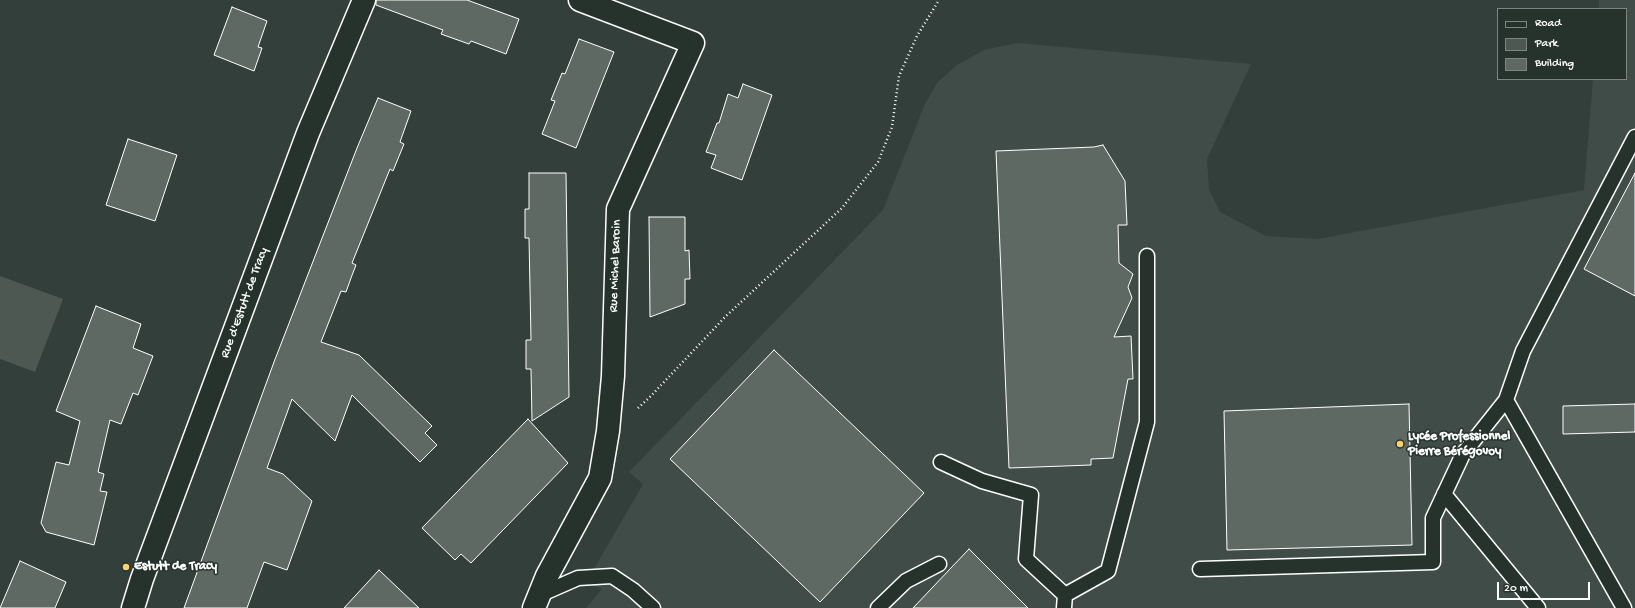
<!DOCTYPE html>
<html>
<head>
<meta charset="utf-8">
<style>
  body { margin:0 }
  #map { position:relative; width:1635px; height:608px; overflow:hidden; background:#333f3a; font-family:"Gochi Hand",sans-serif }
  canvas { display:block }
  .legend { position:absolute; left:1497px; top:8px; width:130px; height:72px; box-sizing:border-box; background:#26332d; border:1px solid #7d8581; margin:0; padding:5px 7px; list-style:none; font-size:12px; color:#fff }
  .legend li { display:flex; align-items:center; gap:8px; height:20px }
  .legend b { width:20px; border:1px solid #7d8581 }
  .scale { position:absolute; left:1497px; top:582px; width:93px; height:18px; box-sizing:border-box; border:2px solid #fff; border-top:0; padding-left:5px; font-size:12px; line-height:14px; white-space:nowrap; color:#fff; -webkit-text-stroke:3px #26332d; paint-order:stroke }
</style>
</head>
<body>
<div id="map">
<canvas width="1635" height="608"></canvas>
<ul class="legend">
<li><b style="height:5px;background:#26332d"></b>Road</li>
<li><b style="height:11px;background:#4d5853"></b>Park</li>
<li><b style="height:11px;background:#5f6964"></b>Building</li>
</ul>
<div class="scale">20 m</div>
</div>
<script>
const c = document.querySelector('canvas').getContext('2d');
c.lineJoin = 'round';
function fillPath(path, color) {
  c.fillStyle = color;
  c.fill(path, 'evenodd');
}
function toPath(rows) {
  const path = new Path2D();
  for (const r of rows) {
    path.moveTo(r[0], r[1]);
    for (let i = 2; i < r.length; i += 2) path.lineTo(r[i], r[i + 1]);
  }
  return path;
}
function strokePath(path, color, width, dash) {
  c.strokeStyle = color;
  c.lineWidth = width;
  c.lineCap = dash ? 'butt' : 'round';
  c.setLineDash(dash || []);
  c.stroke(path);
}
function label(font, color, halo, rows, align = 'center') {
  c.font = font + ' "Gochi Hand",sans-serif';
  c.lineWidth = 3;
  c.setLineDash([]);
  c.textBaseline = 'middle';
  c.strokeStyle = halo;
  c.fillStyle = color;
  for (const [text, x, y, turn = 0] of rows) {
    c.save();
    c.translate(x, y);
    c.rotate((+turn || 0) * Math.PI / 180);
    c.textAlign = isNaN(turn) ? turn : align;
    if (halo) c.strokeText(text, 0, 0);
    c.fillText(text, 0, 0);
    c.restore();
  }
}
const built = toPath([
  [1599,0,1635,0,1635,608,586,608,602,589,594,585,594,569,643,484,629,472,883,210,925,104,937,83,957,65,984,50,1018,43,1251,64,1207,159,1209,189,1220,212,1266,236,1317,239,1584,190,1593,79,1626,79,1626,9,1599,9]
]);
const green = toPath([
  [0,276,63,299,35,372,0,359]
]);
const building = toPath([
  [376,0,467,0,519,19,506,54,471,41,469,44,441,34,443,30,376,5,376,0],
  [232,7,267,21,258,47,262,48,254,71,214,55,232,7],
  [579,39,614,52,576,148,542,134,555,101,551,100,562,73,565,74,579,39],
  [743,84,772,95,742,180,711,168,716,155,706,152,717,123,719,123,728,94,738,98,743,84],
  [378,98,411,111,400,142,404,144,393,171,390,169,352,263,356,265,351,278,346,292,341,291,321,342,359,355,432,426,425,433,437,445,420,462,352,395,335,441,292,399,267,468,283,474,312,501,287,570,264,562,247,608,184,608,274,362,357,148,378,98],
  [128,139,177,155,155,221,106,205,128,139],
  [1103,145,1125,181,1127,225,1118,225,1119,263,1133,274,1128,287,1132,298,1114,337,1131,336,1133,379,1128,379,1113,458,1091,459,1091,465,1009,468,996,151,1094,147,1103,145],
  [529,173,566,173,569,397,532,421,531,369,526,369,526,340,531,340,529,238,525,238,525,209,529,209,529,173],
  [1635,173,1635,296,1584,269,1635,173],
  [649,217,685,217,685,251,689,250,690,279,685,279,685,304,650,317,649,217],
  [96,306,141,324,133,348,153,356,138,395,133,393,121,424,110,420,98,472,104,474,100,491,107,492,94,545,46,532,41,523,56,462,69,465,80,421,56,411,96,306],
  [774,350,924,493,820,602,670,459,774,350],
  [1409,404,1412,545,1227,550,1224,411,1409,404],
  [1635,404,1635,432,1563,434,1563,406,1635,404],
  [528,419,568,463,471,563,461,554,455,560,422,528,528,419],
  [969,549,1028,608,913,608,969,549],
  [20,561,66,582,55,608,0,608,20,561],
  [379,570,419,608,344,608,379,570]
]);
const path = toPath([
  [638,408,649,398,725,317,842,208,878,162,892,127,899,76,917,36,939,0]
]);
const lane = toPath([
  [1506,400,1624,608],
  [941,462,982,481,1031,495,1026,559,1065,595,1108,571,1147,422,1147,256],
  [1444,494,1538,608],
  [1200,569,1433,562,1433,518,1463,454,1506,400,1523,351,1635,137],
  [537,596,578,578,612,576,633,590,653,608],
  [878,608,906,581,939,564],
  [1064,608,1065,595]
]);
const street = toPath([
  [133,608,142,579,308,133,364,0],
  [534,608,547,576,600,478,608,431,613,376,618,209,693,43,580,0]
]);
const markers = [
  [1400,444,4,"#ffd166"],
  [126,567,4,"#ffd166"]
];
const streetNames = [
  ["Rue Michel Baroin",616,266,-88],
  ["Rue d'Estutt de Tracy",245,303,-70]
];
const poiNames = [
  ["Lycée Professionnel",1408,437],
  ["Pierre Bérégovoy",1408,452],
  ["Estutt de Tracy",134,567]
];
fillPath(built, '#404c47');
fillPath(green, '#4d5853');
fillPath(building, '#5f6964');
strokePath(building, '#fff', 1);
strokePath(lane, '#fff', 17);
strokePath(street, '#fff', 25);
strokePath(path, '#fff', 2.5, [1, 3]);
strokePath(lane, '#26332d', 14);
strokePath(street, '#26332d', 22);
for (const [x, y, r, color] of markers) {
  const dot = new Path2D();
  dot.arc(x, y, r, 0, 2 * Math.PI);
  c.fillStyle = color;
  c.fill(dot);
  strokePath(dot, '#26332d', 1.5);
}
label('13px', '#fff', '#26332d', streetNames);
label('bold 13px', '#fff', '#26332d', poiNames, 'left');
</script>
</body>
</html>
